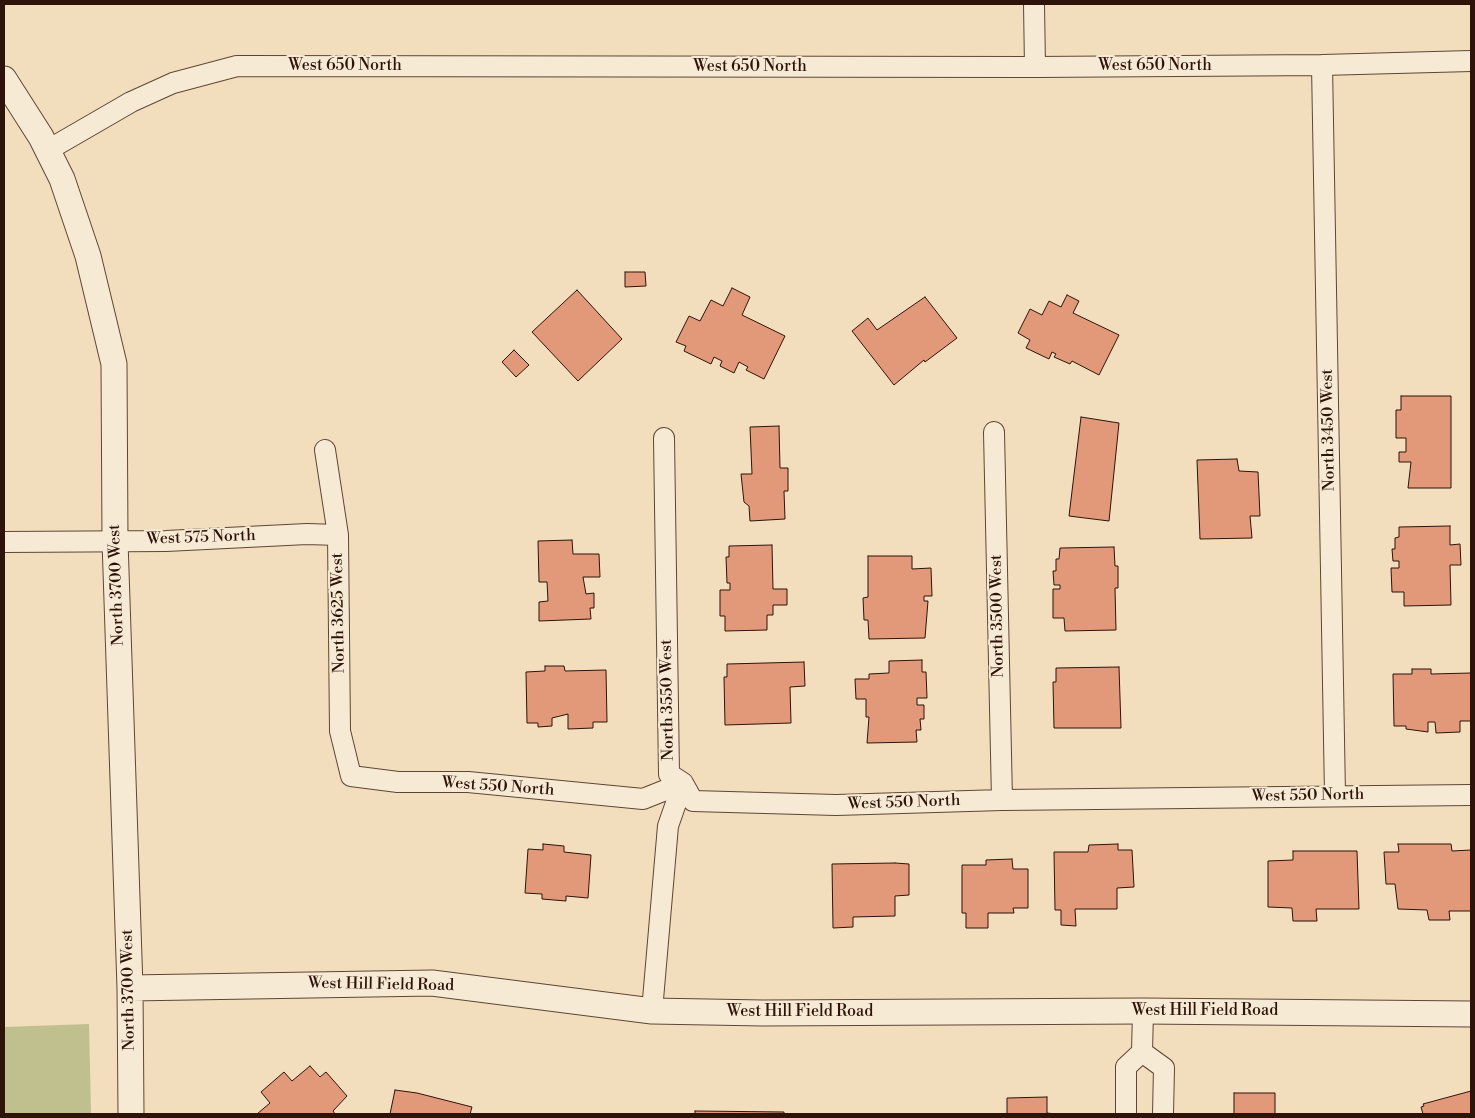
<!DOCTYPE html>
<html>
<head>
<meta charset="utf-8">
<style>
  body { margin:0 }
  #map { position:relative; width:1475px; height:1118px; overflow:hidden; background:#f2debd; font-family:"Libre Bodoni",serif }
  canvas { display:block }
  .frame { position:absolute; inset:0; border:5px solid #2d1309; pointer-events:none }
</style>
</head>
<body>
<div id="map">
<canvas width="1475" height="1118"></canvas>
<div class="frame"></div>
</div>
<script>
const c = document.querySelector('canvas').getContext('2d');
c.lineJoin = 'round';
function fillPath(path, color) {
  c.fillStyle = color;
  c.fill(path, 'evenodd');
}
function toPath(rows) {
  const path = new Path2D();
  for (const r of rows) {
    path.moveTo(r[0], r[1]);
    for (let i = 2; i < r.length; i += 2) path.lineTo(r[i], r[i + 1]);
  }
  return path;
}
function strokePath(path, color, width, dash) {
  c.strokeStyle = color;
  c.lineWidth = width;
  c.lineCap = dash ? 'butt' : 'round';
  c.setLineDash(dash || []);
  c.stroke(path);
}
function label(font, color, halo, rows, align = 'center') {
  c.font = font + ' "Libre Bodoni",serif';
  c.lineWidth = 4;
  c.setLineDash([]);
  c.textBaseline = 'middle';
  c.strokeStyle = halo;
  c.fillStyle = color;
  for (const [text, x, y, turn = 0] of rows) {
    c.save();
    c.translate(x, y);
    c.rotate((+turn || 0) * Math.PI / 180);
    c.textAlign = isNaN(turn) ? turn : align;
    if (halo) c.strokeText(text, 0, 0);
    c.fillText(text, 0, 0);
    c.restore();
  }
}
const green = toPath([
  [89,1024,91,1114,4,1114,4,1027]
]);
const building = toPath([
  [625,272,645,272,646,286,625,287,625,272],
  [732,288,750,297,742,315,785,336,764,379,746,370,748,367,739,362,734,373,720,366,722,361,714,357,711,364,684,351,686,346,676,342,689,316,700,321,711,300,723,306,732,288],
  [577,290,622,339,578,381,532,332,577,290],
  [1067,295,1079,301,1073,313,1119,335,1099,375,1072,361,1070,364,1054,357,1056,354,1052,352,1049,359,1026,348,1030,340,1018,333,1030,309,1042,315,1049,301,1061,307,1067,295],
  [925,297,957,338,925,362,924,360,894,385,852,331,868,318,877,330,925,297],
  [514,350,529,365,516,377,502,362,514,350],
  [1401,396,1451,396,1451,488,1408,488,1411,462,1399,462,1399,452,1406,452,1406,438,1396,438,1396,410,1401,410,1401,396],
  [1081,417,1119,423,1109,521,1069,516,1081,417],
  [779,426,780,468,788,468,788,491,784,491,785,519,750,521,749,506,744,502,741,474,752,474,750,427,779,426],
  [1237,459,1239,471,1258,472,1260,516,1250,516,1252,538,1200,539,1197,460,1237,459],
  [1450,526,1450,545,1460,544,1461,565,1450,565,1451,605,1404,606,1404,592,1392,592,1391,568,1399,568,1399,561,1393,561,1392,549,1395,549,1395,538,1399,537,1399,527,1450,526],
  [572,540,573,554,599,554,600,577,583,577,586,594,594,593,594,608,590,608,591,619,539,621,539,602,548,601,547,582,539,582,538,541,572,540],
  [772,545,773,589,787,589,787,605,773,605,773,615,767,615,767,630,725,631,725,616,720,616,720,590,730,590,730,583,727,583,726,557,729,557,729,546,772,545],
  [1114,547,1115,566,1118,566,1118,588,1115,588,1116,630,1065,631,1064,618,1053,618,1053,589,1060,589,1060,585,1054,585,1053,571,1056,571,1056,559,1059,559,1060,548,1114,547],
  [868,556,912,556,912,569,931,568,932,596,924,596,924,601,928,601,925,638,869,639,868,620,864,620,863,598,868,597,868,556],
  [922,660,922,672,926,672,927,698,917,698,917,705,924,705,924,719,920,719,921,730,916,730,917,742,867,743,869,717,866,717,866,699,856,699,855,679,869,679,869,674,889,673,889,661,922,660],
  [804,662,805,686,790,687,791,723,725,725,724,677,727,677,727,664,804,662],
  [545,666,564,666,565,671,606,670,607,722,593,722,593,728,568,729,568,714,552,718,552,726,538,727,538,723,527,723,526,672,545,671,545,666],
  [1119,667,1121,728,1054,728,1053,682,1056,682,1056,668,1119,667],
  [1412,669,1431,669,1431,674,1471,673,1471,721,1460,721,1460,732,1436,733,1435,722,1428,722,1428,732,1406,729,1406,726,1394,726,1393,674,1412,674,1412,669],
  [543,844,564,846,564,852,591,855,588,898,566,896,566,901,542,899,542,894,525,893,528,849,543,850,543,844],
  [1118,844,1118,850,1132,850,1134,887,1117,888,1117,909,1075,909,1076,926,1061,925,1061,910,1055,910,1054,852,1088,852,1089,845,1118,844],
  [1398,844,1451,844,1452,851,1471,850,1471,911,1449,911,1450,920,1429,920,1427,910,1398,909,1395,884,1386,884,1384,852,1399,852,1398,844],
  [1293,851,1357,851,1359,909,1316,909,1317,921,1293,921,1292,908,1268,907,1268,861,1293,860,1293,851],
  [1012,859,1013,869,1028,869,1028,908,1013,908,1014,913,988,913,988,928,966,928,966,913,962,913,962,865,986,865,986,860,1012,859],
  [895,863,909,864,909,895,895,896,895,916,853,917,853,927,833,928,832,864,895,863],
  [310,1066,320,1077,326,1072,347,1096,333,1111,335,1114,257,1114,270,1103,261,1092,284,1072,292,1081,310,1066],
  [395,1090,417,1093,472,1107,470,1114,390,1114,395,1090],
  [1471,1091,1471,1114,1423,1114,1421,1107,1424,1106,1423,1104,1471,1091],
  [1234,1093,1275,1093,1275,1114,1234,1114,1234,1093],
  [1047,1097,1047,1113,1055,1114,1007,1114,1007,1098,1047,1097],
  [695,1111,784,1112,784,1114,695,1114,695,1111]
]);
const minor = toPath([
  [1034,4,1035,67],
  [1322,65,1335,795],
  [48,150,131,102,173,83,237,66,1035,67,1322,65,1471,61],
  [994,432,1002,800],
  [325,450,338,535,340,731,351,776,398,782,468,782,643,799,683,783,693,801,836,805,1002,800,1471,795],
  [4,542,166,541,307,534,338,535],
  [652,1011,668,826,683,783,669,774,664,438],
  [1142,1052,1164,1068,1163,1114],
  [1126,1114,1126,1067,1142,1052,1143,1011]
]);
const tertiary = toPath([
  [4,79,41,137,62,179,88,256,114,364,115,541,130,988,131,1114],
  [130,988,432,983,652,1011,763,1013,1143,1011,1471,1014]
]);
const streetNames = [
  ["West 650 North",345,66],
  ["West 650 North",1155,66],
  ["West 650 North",750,67],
  ["North 3450 West",1329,430,-91],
  ["West 575 North",201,538,-2],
  ["North 3700 West",117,585,-92],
  ["North 3625 West",339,613,-91],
  ["North 3500 West",998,616,-91],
  ["North 3550 West",668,700,-91],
  ["West 550 North",498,787,4],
  ["West 550 North",1308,796,-1],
  ["West 550 North",904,803,-2],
  ["West Hill Field Road",381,985,1],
  ["North 3700 West",129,990,-91],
  ["West Hill Field Road",1205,1011],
  ["West Hill Field Road",800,1012]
];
fillPath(green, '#bfc08e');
fillPath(building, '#e29979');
strokePath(building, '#2d1309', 1);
strokePath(minor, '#5e4636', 22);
strokePath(tertiary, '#5e4636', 27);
strokePath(minor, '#f7ead4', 20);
strokePath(tertiary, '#f7ead4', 25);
label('16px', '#2d1309', '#f7ead4', streetNames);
</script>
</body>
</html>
